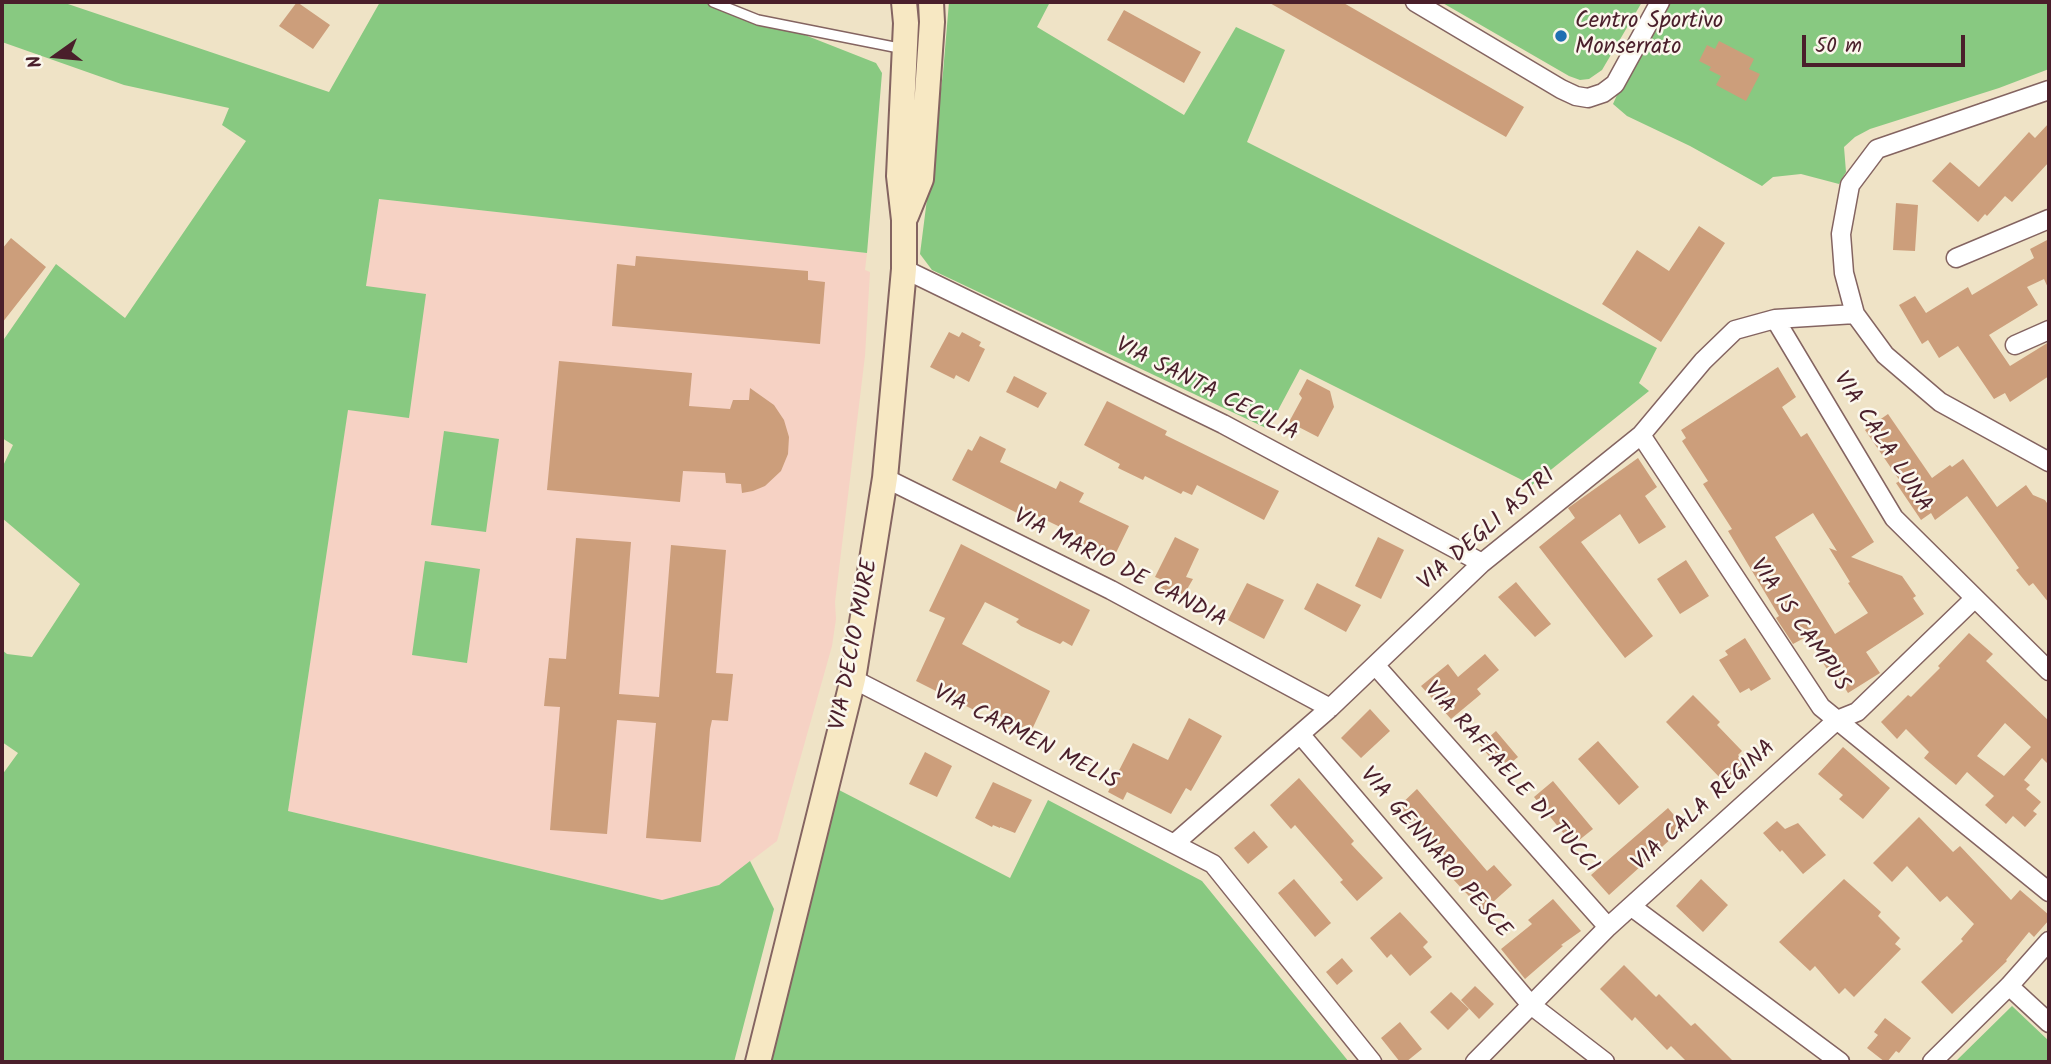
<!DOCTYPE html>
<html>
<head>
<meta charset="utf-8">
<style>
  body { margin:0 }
  #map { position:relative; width:2051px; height:1064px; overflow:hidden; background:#efe3c6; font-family:Kalam,sans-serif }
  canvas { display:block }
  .frame { position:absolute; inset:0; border:4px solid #4a1f2b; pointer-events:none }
  .north { position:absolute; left:21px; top:21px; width:70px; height:70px; -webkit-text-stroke:5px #fbf7ec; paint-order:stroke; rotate:255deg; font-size:19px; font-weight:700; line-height:28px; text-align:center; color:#4a1f2b }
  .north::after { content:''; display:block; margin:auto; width:24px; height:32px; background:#4a1f2b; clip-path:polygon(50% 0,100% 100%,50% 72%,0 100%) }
  .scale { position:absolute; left:1802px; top:35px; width:163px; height:32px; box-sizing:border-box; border:4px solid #4a1f2b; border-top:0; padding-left:9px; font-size:21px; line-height:24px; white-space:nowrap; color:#4a1f2b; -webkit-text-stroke:5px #fbf7ec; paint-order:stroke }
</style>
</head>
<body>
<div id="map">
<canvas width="2051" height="1064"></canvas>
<div class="frame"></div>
<div class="north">N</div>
<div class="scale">50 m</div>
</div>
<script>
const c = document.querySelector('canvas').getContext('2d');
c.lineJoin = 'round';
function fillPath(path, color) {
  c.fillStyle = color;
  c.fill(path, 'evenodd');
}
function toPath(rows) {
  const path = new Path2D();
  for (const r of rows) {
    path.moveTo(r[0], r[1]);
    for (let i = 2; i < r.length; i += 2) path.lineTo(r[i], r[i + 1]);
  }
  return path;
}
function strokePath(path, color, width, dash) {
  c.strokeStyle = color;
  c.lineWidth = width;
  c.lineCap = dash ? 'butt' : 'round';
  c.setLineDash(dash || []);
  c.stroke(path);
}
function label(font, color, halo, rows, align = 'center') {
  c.font = font + ' Kalam,sans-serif';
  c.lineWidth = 5;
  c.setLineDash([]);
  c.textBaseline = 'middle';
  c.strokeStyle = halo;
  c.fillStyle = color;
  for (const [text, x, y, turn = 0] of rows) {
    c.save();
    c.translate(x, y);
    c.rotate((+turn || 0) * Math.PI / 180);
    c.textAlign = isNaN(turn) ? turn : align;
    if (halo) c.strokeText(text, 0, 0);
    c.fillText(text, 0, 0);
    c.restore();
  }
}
const built = toPath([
  [379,199,867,253,865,270,870,272,865,356,835,602,836,619,832,646,777,841,719,885,662,900,288,811]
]);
const green = toPath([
  [2,2,62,2,329,92,380,2,721,2,876,63,882,73,867,253,379,199,366,286,426,294,409,418,348,410,288,811,662,900,719,885,750,861,774,909,734,1062,2,1062,2,775,18,753,2,742,2,650,7,654,32,657,80,584,2,518,2,468,13,445,2,438,2,342,56,264,125,318,246,141,222,125,229,108,124,85,2,42],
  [949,2,1050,2,1037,27,1184,115,1236,27,1285,50,1247,142,1657,348,1639,383,1649,391,1532,485,1300,369,1268,429,932,270,920,254,943,73],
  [1441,2,1642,2,1602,70,1589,79,1580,80,1569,76],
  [1671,2,2049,2,2049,69,1999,88,1870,129,1855,137,1844,147,1846,172,1839,184,1801,174,1773,177,1762,186,1690,146,1627,116,1613,104,1621,86],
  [444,431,499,439,486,532,431,525],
  [425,561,480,569,467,663,412,655],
  [839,790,1010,878,1048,800,1202,881,1349,1062,768,1062,825,834],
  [2012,1006,2049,1041,2049,1062,1955,1062]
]);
const building = toPath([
  [297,2,330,25,313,49,279,26],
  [1268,2,1342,2,1524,107,1506,137],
  [1124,10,1201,52,1184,83,1107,40],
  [1719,41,1754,59,1749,69,1760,74,1746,101,1716,85,1721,76,1709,70,1711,67,1699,61,1707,45,1715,49],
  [2049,123,2049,162,2012,202,2005,196,1987,216,1985,214,1978,222,1932,181,1950,162,1979,187,2029,132,2035,138],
  [1896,203,1918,205,1915,251,1893,250],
  [1699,226,1725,243,1661,342,1602,304,1637,250,1669,271],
  [11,238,46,267,2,323,2,249],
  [2049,239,2049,290,2044,279,2027,287,2038,305,1989,335,2010,366,2049,342,2049,376,2010,402,2005,393,1994,399,1958,346,1939,358,1928,340,1922,344,1899,305,1915,296,1926,313,1968,287,1972,295,2034,258,2030,249],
  [636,256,808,271,808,280,825,282,820,344,612,326,617,264,635,266],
  [949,332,959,337,962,332,981,342,979,346,985,349,969,382,956,375,954,379,930,367],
  [559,361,692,373,689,406,730,409,733,400,749,400,750,388,774,405,784,420,789,437,788,454,781,471,765,486,753,491,742,493,741,484,726,483,725,473,683,471,680,502,547,490],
  [1778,367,1796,397,1782,407,1801,437,1807,433,1874,542,1851,557,1902,576,1916,596,1913,598,1924,614,1866,652,1880,673,1848,693,1833,669,1829,672,1806,637,1793,644,1776,618,1779,616,1728,531,1732,529,1703,484,1708,481,1682,441,1686,438,1681,430],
  [1813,513,1837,551,1829,548,1850,582,1848,583,1868,613,1835,634,1775,537],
  [1014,376,1047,393,1038,408,1006,392],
  [1307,379,1330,391,1334,407,1318,437,1289,422,1302,398,1299,394],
  [1107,401,1167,431,1165,435,1279,491,1264,520,1197,485,1192,495,1183,491,1181,494,1145,476,1143,480,1118,468,1120,464,1084,445],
  [1888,414,1932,478,1950,465,1952,467,1963,459,1997,507,2026,485,2033,495,2045,500,2049,506,2049,603,2033,583,2029,586,2016,570,2019,568,1967,496,1935,520,1931,513,1921,520,1896,483,1900,481,1865,430],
  [980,436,1006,449,1000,462,1056,489,1060,481,1084,493,1079,502,1129,526,1112,561,1081,546,1085,539,1023,509,1021,515,952,480,968,449,972,451],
  [1638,458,1657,487,1645,496,1666,527,1639,544,1620,514,1581,542,1653,636,1625,658,1539,547,1575,518,1568,508],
  [1175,537,1199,549,1186,577,1193,579,1182,598,1157,586,1160,579,1155,577],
  [1378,537,1404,550,1381,599,1355,586],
  [576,538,631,542,619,694,659,697,671,545,726,550,716,673,733,674,728,721,712,720,710,729,701,842,646,838,656,723,617,720,607,834,550,830,560,707,544,706,549,658,566,659],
  [961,544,1090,610,1072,646,1063,641,1060,644,1021,626,1016,622,1019,619,985,602,962,644,1050,691,1028,738,1008,729,1011,722,980,705,976,711,916,681,945,618,929,611],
  [1686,560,1709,596,1680,614,1657,579],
  [1516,582,1551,624,1535,637,1498,597],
  [1247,583,1284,600,1264,639,1228,620],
  [1317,583,1361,605,1346,632,1304,609],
  [1969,633,1993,654,1986,661,2049,721,2049,765,2042,758,2024,780,2030,785,2026,789,2041,802,2033,811,2037,814,2025,827,2013,816,2006,824,1985,805,1994,796,1967,772,1956,785,1924,758,1929,752,1906,729,1897,739,1881,722,1908,695,1911,697,1940,668,1938,666],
  [2005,723,2031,747,2004,776,1977,756],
  [1745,638,1771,679,1751,691,1749,688,1740,693,1719,660,1728,655,1725,651],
  [1485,654,1499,670,1477,689,1481,694,1451,719,1421,686,1448,664,1458,677],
  [1693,695,1720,722,1717,725,1742,751,1738,755,1745,762,1724,782,1666,722],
  [1370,709,1390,731,1361,758,1341,738],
  [1189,718,1222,736,1191,791,1186,788,1171,814,1127,792,1123,800,1108,792,1133,743,1168,760],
  [1496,731,1518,757,1501,771,1480,745],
  [1598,741,1639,787,1619,805,1578,759],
  [1843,747,1890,788,1863,819,1839,799,1843,795,1818,774],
  [925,752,952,766,937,797,909,784],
  [1299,778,1354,841,1351,844,1383,878,1357,901,1340,882,1343,880,1295,825,1291,829,1270,805],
  [1553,781,1593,829,1573,845,1534,797],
  [993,782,1032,800,1015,833,1000,827,1000,828,993,825,992,827,975,818],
  [1417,789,1487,871,1494,865,1512,885,1483,911,1435,860,1439,856,1396,809],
  [1668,808,1684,827,1609,895,1591,875],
  [1919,817,1953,852,1960,846,2011,900,2020,890,2049,915,2049,920,2034,937,2029,932,2006,960,2007,961,1952,1014,1921,982,1963,941,1961,939,1974,924,1947,896,1940,902,1907,866,1892,882,1873,863],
  [1777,821,1785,829,1798,823,1826,855,1803,874,1782,850,1780,852,1763,833],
  [1254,831,1268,847,1248,864,1234,848],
  [1294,879,1331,923,1315,937,1278,893],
  [1701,879,1728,905,1703,932,1676,906],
  [1844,879,1881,912,1878,916,1900,938,1895,944,1901,949,1854,997,1845,988,1839,994,1815,966,1810,971,1779,942],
  [1553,899,1581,931,1561,945,1563,946,1525,979,1501,949,1532,924,1528,920],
  [1400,912,1428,942,1423,947,1432,957,1410,976,1391,954,1387,958,1370,938],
  [1342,958,1353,971,1337,985,1326,972],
  [1624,965,1656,997,1659,994,1691,1026,1695,1023,1734,1062,1687,1062,1671,1046,1667,1050,1635,1017,1632,1021,1600,989],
  [1475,986,1494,1004,1479,1019,1461,1000],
  [1451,992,1469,1009,1448,1030,1430,1012],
  [1885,1018,1911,1038,1899,1053,1896,1051,1887,1062,1885,1062,1867,1048,1878,1035,1874,1032],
  [1400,1022,1422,1049,1406,1062,1400,1062,1381,1038]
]);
const lane = toPath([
  [713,2,758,20,904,49]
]);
const street = toPath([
  [1415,2,1561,89,1576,96,1588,98,1603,93,1615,84,1660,2],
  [2049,90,1877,149,1850,185,1841,234,1844,273,1855,314,1885,355,1940,402,2049,462],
  [1956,258,2049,219],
  [904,269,1223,424,1482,563],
  [1775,319,1894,518,2049,671],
  [2015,345,2049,330],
  [1641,435,1821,707,2049,892],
  [885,478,1111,590,1330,708],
  [1375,665,1608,927],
  [853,679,1213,864,1372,1062],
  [1300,734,1531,1005,1605,1062],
  [1175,843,1330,708,1482,563,1641,435,1703,361,1735,330,1775,319,1855,314],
  [1632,907,1840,1062],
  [2009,986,2049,1023],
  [1475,1062,1608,927,1837,720,1857,712,1975,598],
  [1932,1062,2009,986,2049,941]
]);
const secondary = toPath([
  [906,216,921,179,932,22,931,2],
  [758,1062,853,679,885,478,904,269,904,220,899,176,906,23,904,2]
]);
const markers = [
  [1561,36,7,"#1f6fb2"]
];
const poiNames = [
  ["Centro Sportivo",1575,23],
  ["Monserrato",1575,49]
];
const streetNames = [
  ["VIA SANTA CECILIA",1206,391,27],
  ["VIA CALA LUNA",1881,443,57],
  ["VIA DEGLI ASTRI",1488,531,-41],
  ["VIA MARIO DE CANDIA",1119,570,27],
  ["VIA IS CAMPUS",1798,626,55],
  ["VIA DECIO MURE",856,645,-79],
  ["VIA CARMEN MELIS",1025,739,27],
  ["VIA RAFFAELE DI TUCCI",1510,779,48],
  ["VIA CALA REGINA",1705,807,-42],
  ["VIA GENNARO PESCE",1434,854,49]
];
fillPath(built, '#f6d2c4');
fillPath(green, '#88c981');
fillPath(building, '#cc9e7b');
strokePath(lane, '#846461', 12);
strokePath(street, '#846461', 21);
strokePath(secondary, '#846461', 28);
strokePath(lane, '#fff', 9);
strokePath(street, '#fff', 18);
strokePath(secondary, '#f7e8c3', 24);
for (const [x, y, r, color] of markers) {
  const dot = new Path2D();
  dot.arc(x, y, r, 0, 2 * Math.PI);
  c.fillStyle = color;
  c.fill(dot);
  strokePath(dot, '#fbf7ec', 2.5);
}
label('23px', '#4a1f2b', '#fbf7ec', poiNames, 'left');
label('23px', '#4a1f2b', '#fbf7ec', streetNames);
</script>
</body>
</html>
